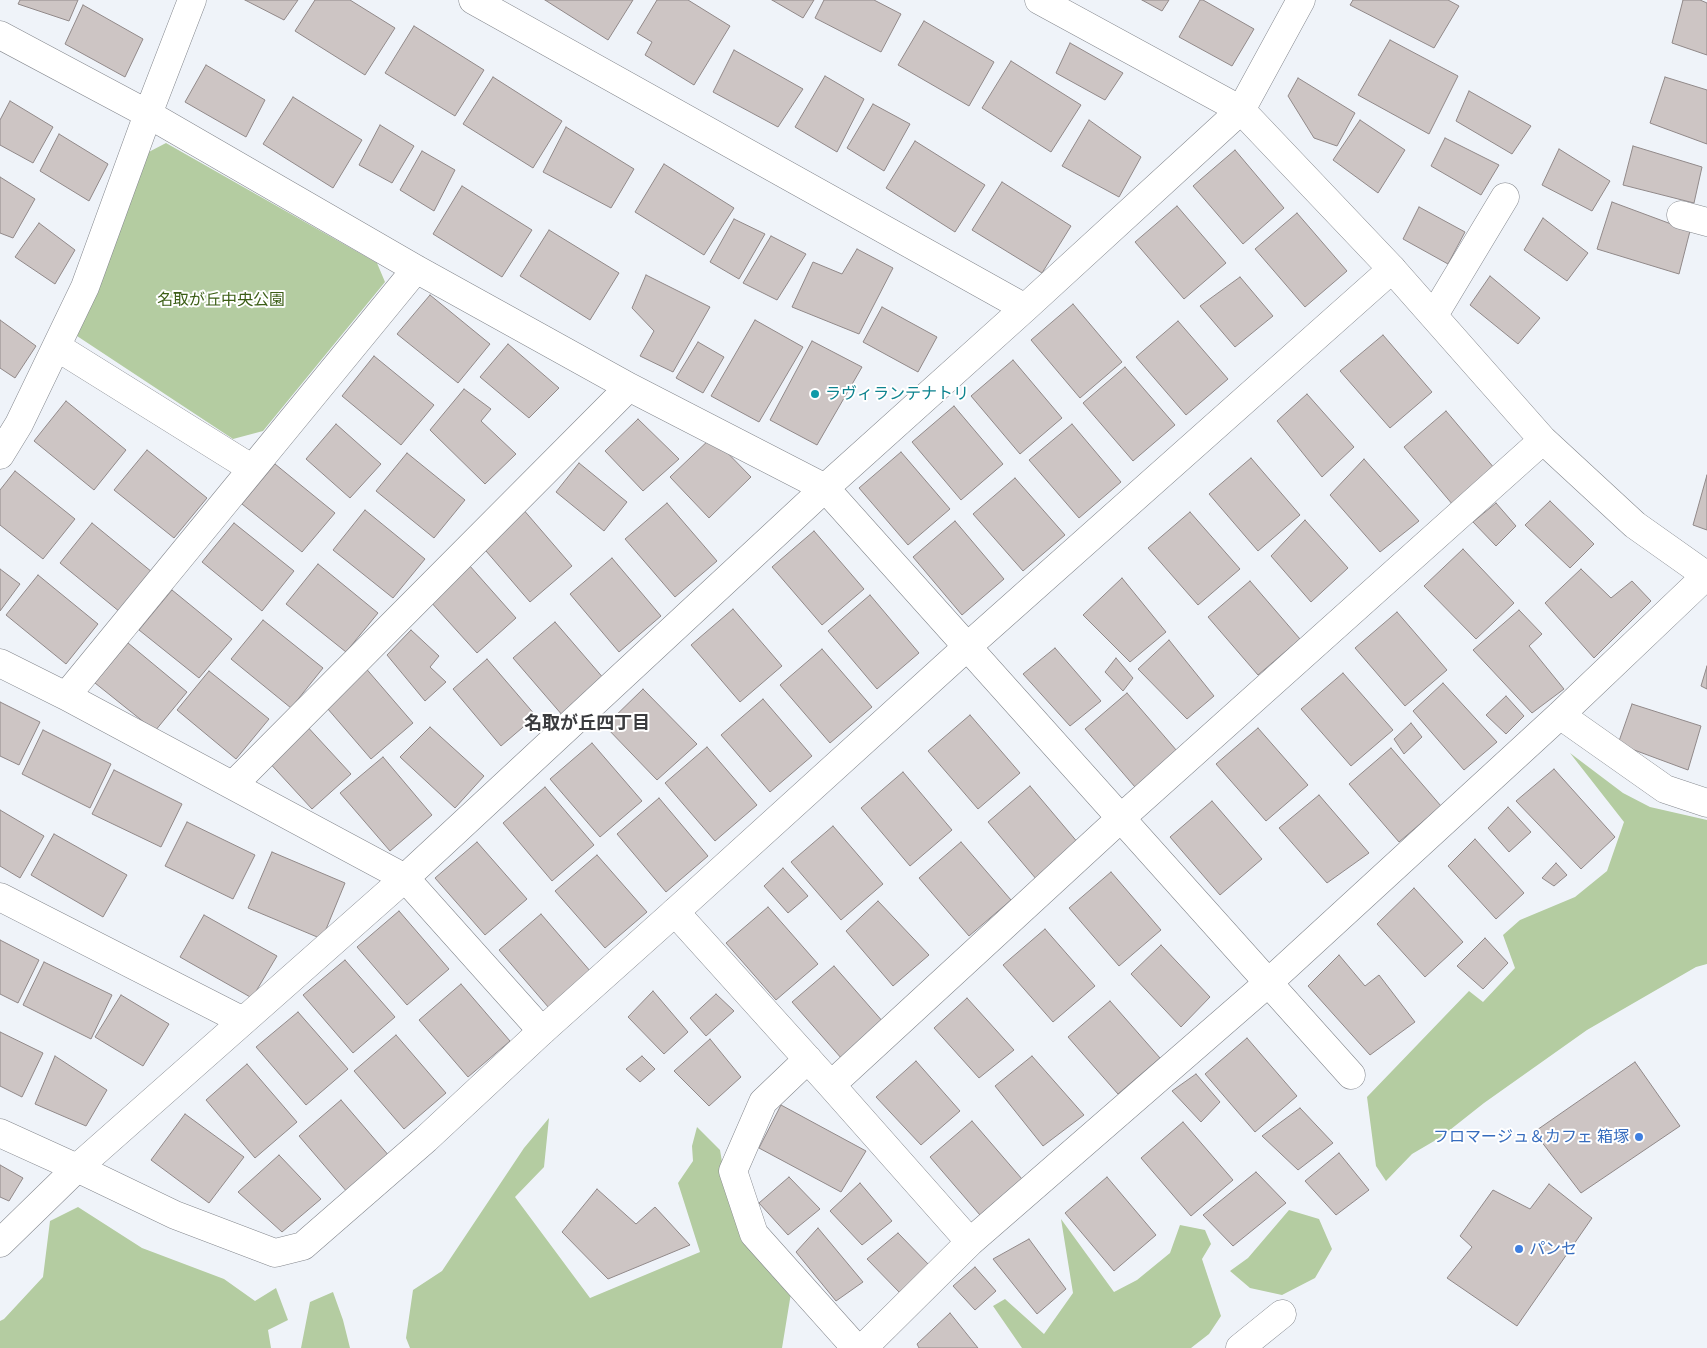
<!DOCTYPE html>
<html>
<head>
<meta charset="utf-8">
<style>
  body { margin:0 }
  canvas { display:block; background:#eff3f9 }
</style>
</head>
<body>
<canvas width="1707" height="1348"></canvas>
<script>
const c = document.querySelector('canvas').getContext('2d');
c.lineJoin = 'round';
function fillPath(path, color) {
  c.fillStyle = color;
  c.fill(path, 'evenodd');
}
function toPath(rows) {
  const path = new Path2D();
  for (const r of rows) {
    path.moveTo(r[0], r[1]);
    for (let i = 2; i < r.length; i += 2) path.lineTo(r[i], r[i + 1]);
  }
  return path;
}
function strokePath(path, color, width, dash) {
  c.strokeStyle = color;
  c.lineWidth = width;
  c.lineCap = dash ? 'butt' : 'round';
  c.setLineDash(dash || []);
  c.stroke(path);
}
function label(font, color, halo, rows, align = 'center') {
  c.font = font + ' "Public Sans","Noto Sans JP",sans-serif';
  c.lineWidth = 4;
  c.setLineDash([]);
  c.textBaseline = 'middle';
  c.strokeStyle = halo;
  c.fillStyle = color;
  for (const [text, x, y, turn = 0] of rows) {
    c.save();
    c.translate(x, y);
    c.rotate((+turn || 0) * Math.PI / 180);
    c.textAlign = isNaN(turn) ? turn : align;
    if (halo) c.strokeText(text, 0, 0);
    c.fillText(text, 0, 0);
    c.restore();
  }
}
const green = toPath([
  [166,143,377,263,385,282,263,431,233,439,77,336,143,155],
  [1570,753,1623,793,1650,807,1707,820,1707,964,1696,967,1587,1030,1484,1103,1441,1137,1412,1154,1386,1181,1376,1166,1367,1097,1469,991,1483,1002,1515,968,1503,935,1520,920,1575,897,1607,871,1624,822],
  [549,1118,544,1167,515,1197,590,1298,700,1252,678,1183,693,1161,692,1146,697,1127,720,1150,729,1203,743,1237,791,1293,782,1348,410,1348,406,1338,413,1290,442,1271,524,1148],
  [78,1207,142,1248,224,1279,255,1301,276,1288,288,1320,268,1330,271,1348,0,1348,0,1321,4,1319,43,1277,50,1221],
  [1289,1210,1319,1219,1332,1249,1315,1278,1282,1295,1250,1288,1230,1271,1248,1258],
  [1061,1219,1114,1292,1137,1280,1170,1253,1180,1225,1205,1230,1211,1244,1202,1259,1221,1316,1209,1334,1191,1348,1022,1348,993,1306,1005,1299,1044,1334,1073,1293],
  [333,1292,343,1320,350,1348,301,1348,310,1302]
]);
const building = toPath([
  [20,0,78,0,69,21,18,4,20,0],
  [245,0,298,0,284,20,245,0],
  [315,0,350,0,395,28,365,75,295,31,315,0],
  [545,0,633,0,608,40,545,0],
  [657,0,688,0,730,26,694,85,645,55,652,42,637,33,657,0],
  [772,0,814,0,803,18,772,0],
  [824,0,874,0,901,14,881,52,815,18,824,0],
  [1142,0,1169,0,1162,11,1142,0],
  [1200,0,1203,0,1254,29,1232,66,1179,37,1200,0],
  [1353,0,1448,0,1459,6,1434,48,1350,5,1353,0],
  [1683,0,1700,0,1707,3,1707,55,1672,43,1683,0],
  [83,5,143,39,125,77,65,44,83,5],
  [924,21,994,62,969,106,898,65,924,21],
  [414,26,484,70,455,116,385,73,414,26],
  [1390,40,1458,76,1429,134,1358,95,1390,40],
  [1070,43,1123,73,1105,100,1056,73,1070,43],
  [734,50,803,89,778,127,713,92,734,50],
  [1011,61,1081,105,1051,152,982,108,1011,61],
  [206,65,265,100,246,137,185,102,206,65],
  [825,76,864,99,837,152,795,127,825,76],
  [493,77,562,121,533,168,463,124,493,77],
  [1665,77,1707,90,1707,144,1650,123,1665,77],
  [1298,78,1355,113,1337,146,1314,138,1288,96,1298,78],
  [1469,91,1531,126,1512,154,1456,121,1469,91],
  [293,97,362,140,333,188,263,144,293,97],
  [10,101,53,127,33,163,0,145,0,120,10,101],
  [873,104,910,124,884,171,847,148,873,104],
  [1089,120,1141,157,1119,197,1062,166,1089,120],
  [1360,120,1405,150,1378,193,1333,160,1360,120],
  [380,125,414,146,392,183,359,165,380,125],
  [566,127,634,169,611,208,543,172,566,127],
  [59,134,108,164,89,201,40,171,59,134],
  [1445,138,1499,165,1481,195,1431,166,1445,138],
  [915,141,985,185,955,232,886,188,915,141],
  [1633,146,1702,167,1694,203,1623,185,1633,146],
  [1559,149,1610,181,1592,211,1542,185,1559,149],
  [1235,150,1284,208,1243,244,1193,186,1235,150],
  [422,151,455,170,434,211,400,190,422,151],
  [664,164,734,208,704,255,635,212,664,164],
  [0,177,35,199,13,238,0,233,0,177],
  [1002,182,1071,226,1042,273,972,230,1002,182],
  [462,186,532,230,502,277,433,234,462,186],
  [1612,202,1690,231,1679,274,1597,249,1612,202],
  [1177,206,1226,263,1184,299,1135,242,1177,206],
  [1419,207,1465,232,1448,264,1403,239,1419,207],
  [1297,213,1347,271,1305,307,1255,249,1297,213],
  [1543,218,1588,253,1567,281,1524,250,1543,218],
  [734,219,765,234,739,279,710,262,734,219],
  [39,223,75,250,55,284,15,257,39,223],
  [549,230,619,273,590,320,520,276,549,230],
  [771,236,806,254,777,300,743,283,771,236],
  [857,249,893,268,859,334,792,307,813,262,842,274,857,249],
  [646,275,710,307,673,372,640,356,654,331,632,308,646,275],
  [1490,276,1540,318,1518,344,1470,305,1490,276],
  [1240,277,1273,316,1235,347,1200,306,1240,277],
  [430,295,490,344,458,383,397,334,430,295],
  [1073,304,1122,362,1080,398,1031,340,1073,304],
  [882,307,937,337,918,372,863,342,882,307],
  [0,320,36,346,15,378,0,368,0,320],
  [755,320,803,347,759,422,711,396,755,320],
  [1178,321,1228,379,1186,415,1136,357,1178,321],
  [1383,335,1432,392,1390,428,1340,371,1383,335],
  [812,341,862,367,817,445,770,420,812,341],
  [698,342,724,357,703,393,676,378,698,342],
  [508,344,559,388,529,418,480,377,508,344],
  [374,356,434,405,401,445,342,396,374,356],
  [1013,360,1062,418,1020,454,971,396,1013,360],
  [1125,367,1175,425,1133,461,1083,403,1125,367],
  [464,389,491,409,481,421,516,454,485,484,430,430,464,389],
  [1307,394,1354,447,1322,477,1277,421,1307,394],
  [66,401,126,450,94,490,34,441,66,401],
  [954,406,1003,464,961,500,912,442,954,406],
  [1446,411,1495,469,1453,505,1404,447,1446,411],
  [638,419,679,459,643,491,605,451,638,419],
  [336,424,381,464,350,498,306,459,336,424],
  [1072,424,1121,482,1079,518,1029,460,1072,424],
  [712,437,751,477,709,518,670,477,712,437],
  [147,450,207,498,174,538,114,490,147,450],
  [901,452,950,509,908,545,859,488,901,452],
  [407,453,465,500,434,538,376,491,407,453],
  [1251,458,1300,515,1258,551,1209,494,1251,458],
  [1364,459,1419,521,1380,552,1330,495,1364,459],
  [579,463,627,502,604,531,556,492,579,463],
  [275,464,335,513,302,552,242,504,275,464],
  [15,471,75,519,43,559,0,525,0,490,15,471],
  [1707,475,1707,530,1693,525,1707,475],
  [1015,478,1065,535,1023,571,973,514,1015,478],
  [1550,501,1594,544,1570,568,1525,525,1550,501],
  [667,503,717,561,675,597,625,539,667,503],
  [1496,503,1516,526,1496,546,1473,522,1496,503],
  [522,508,572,566,530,602,480,544,522,508],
  [365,510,425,559,393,598,333,550,365,510],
  [1190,512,1240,569,1198,605,1148,548,1190,512],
  [1305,520,1348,568,1311,602,1271,556,1305,520],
  [955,521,1004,579,962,615,913,557,955,521],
  [92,523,152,572,120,612,60,563,92,523],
  [234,523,294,571,262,611,202,562,234,523],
  [814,531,864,589,822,625,772,567,814,531],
  [1463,549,1514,603,1476,639,1424,586,1463,549],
  [612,558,661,616,619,652,570,594,612,558],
  [318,564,378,613,346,652,286,604,318,564],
  [469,565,516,618,477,653,429,600,469,565],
  [0,569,20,584,0,611,0,569],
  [1581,569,1611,598,1632,581,1651,601,1594,658,1545,603,1581,569],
  [38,575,98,624,66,664,6,615,38,575],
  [1122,578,1166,632,1130,662,1083,615,1122,578],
  [1250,581,1300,639,1258,675,1208,617,1250,581],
  [172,590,232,639,199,678,139,630,172,590],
  [870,595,919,653,877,689,828,631,870,595],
  [733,609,782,666,740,702,691,645,733,609],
  [1519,610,1542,634,1529,646,1564,689,1532,713,1473,650,1519,610],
  [1397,612,1447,670,1405,706,1355,648,1397,612],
  [263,620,323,668,291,708,231,659,263,620],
  [555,622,605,680,563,716,513,658,555,622],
  [411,630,439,656,430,667,446,682,425,701,387,655,411,630],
  [1169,640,1214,696,1187,719,1138,669,1169,640],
  [128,643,187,692,155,731,95,683,128,643],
  [1055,648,1101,701,1070,726,1023,674,1055,648],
  [822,649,872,707,830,743,780,685,822,649],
  [1116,658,1133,678,1123,691,1105,672,1116,658],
  [487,659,536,716,501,746,453,689,487,659],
  [363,665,413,723,371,759,321,701,363,665],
  [1707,666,1707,689,1701,686,1707,666],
  [209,671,269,719,236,759,177,710,209,671],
  [1343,673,1393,730,1351,766,1301,709,1343,673],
  [1443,683,1497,742,1464,770,1413,711,1443,683],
  [643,689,697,744,657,780,605,726,643,689],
  [1127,693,1177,751,1135,787,1085,729,1127,693],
  [1506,696,1524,716,1506,734,1486,715,1506,696],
  [763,699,812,756,770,792,721,735,763,699],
  [0,702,40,722,19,765,0,756,0,702],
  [1632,704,1701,726,1688,770,1618,744,1632,704],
  [970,715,1020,773,978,809,928,751,970,715],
  [304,723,351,774,312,809,266,759,304,723],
  [1411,723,1422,737,1404,754,1394,739,1411,723],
  [430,727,484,776,455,808,400,757,430,727],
  [1258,728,1308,785,1266,821,1216,764,1258,728],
  [43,730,111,764,90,808,22,774,43,730],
  [592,743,642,801,600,837,550,779,592,743],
  [707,747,757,805,715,841,665,783,707,747],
  [1391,748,1441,806,1399,842,1349,784,1391,748],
  [383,757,432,815,390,851,340,793,383,757],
  [1554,769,1615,837,1581,869,1516,801,1554,769],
  [114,770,182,804,161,847,92,814,114,770],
  [903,772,952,830,910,866,861,808,903,772],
  [1030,786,1079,844,1037,880,988,822,1030,786],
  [545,787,594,845,552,881,503,823,545,787],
  [1319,795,1369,853,1327,883,1279,828,1319,795],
  [659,798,708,856,666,892,617,834,659,798],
  [1212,801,1262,859,1220,895,1170,837,1212,801],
  [1508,807,1531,832,1509,852,1488,828,1508,807],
  [0,810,44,836,20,878,0,866,0,810],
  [187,822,255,855,233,899,165,866,187,822],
  [833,826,883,884,841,920,791,862,833,826],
  [54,834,127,875,103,917,31,875,54,834],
  [1475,839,1524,893,1496,919,1448,866,1475,839],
  [477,842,527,899,485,935,435,878,477,842],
  [961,842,1011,900,969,936,919,878,961,842],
  [272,852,345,883,322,939,248,908,272,852],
  [597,855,647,912,605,948,555,891,597,855],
  [1556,863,1567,875,1554,886,1542,878,1556,863],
  [783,868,808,896,788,913,764,886,783,868],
  [1111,872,1161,930,1119,966,1069,908,1111,872],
  [1414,888,1463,942,1425,977,1377,924,1414,888],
  [878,901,929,955,893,986,846,931,878,901],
  [768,907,818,964,776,1000,726,943,768,907],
  [399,911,449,969,407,1005,357,947,399,911],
  [541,914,591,972,549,1008,499,950,541,914],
  [204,915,277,956,252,998,180,957,204,915],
  [1045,929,1095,986,1053,1022,1003,965,1045,929],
  [1485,938,1508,963,1483,989,1457,966,1485,938],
  [0,940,39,960,18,1003,0,994,0,940],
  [1161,945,1210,997,1181,1027,1131,974,1161,945],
  [1339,955,1365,986,1379,975,1415,1022,1370,1055,1308,986,1339,955],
  [345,960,395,1017,353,1053,303,995,345,960],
  [44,962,112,995,91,1039,23,1005,44,962],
  [834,966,884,1023,842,1059,792,1002,834,966],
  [461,984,510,1041,468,1077,419,1020,461,984],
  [653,991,688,1032,664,1054,628,1017,653,991],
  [716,994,734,1011,706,1036,690,1018,716,994],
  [121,995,169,1024,143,1066,95,1037,121,995],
  [967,998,1014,1050,979,1078,934,1028,967,998],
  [1110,1001,1160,1058,1118,1094,1068,1037,1110,1001],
  [298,1012,348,1069,306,1105,256,1047,298,1012],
  [0,1032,43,1053,22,1097,0,1086,0,1032],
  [396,1035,446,1093,404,1129,354,1071,396,1035],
  [1247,1038,1297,1096,1255,1132,1205,1074,1247,1038],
  [710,1039,741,1077,709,1106,674,1071,710,1039],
  [55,1056,107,1090,86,1126,35,1104,55,1056],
  [642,1056,655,1069,640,1082,626,1069,642,1056],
  [1032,1056,1084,1115,1043,1146,995,1086,1032,1056],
  [916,1061,960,1111,921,1145,876,1097,916,1061],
  [1635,1062,1680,1126,1581,1193,1534,1132,1635,1062],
  [247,1064,297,1122,255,1158,206,1100,247,1064],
  [1196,1074,1220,1102,1201,1122,1172,1091,1196,1074],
  [341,1100,390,1157,348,1193,299,1136,341,1100],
  [781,1105,866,1151,841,1192,759,1148,781,1105],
  [1300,1108,1333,1143,1298,1170,1262,1136,1300,1108],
  [185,1114,244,1157,209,1203,151,1160,185,1114],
  [972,1121,1022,1179,980,1215,930,1157,972,1121],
  [1183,1122,1233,1180,1191,1216,1141,1158,1183,1122],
  [1339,1153,1369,1190,1336,1215,1305,1181,1339,1153],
  [279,1155,321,1199,282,1232,238,1192,279,1155],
  [0,1165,23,1178,9,1201,0,1197,0,1165],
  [1256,1172,1286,1203,1233,1246,1203,1215,1256,1172],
  [789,1177,820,1209,788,1235,759,1203,789,1177],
  [1107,1177,1156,1235,1114,1271,1065,1213,1107,1177],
  [860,1183,892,1221,862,1245,830,1211,860,1183],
  [1549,1184,1592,1218,1517,1326,1447,1278,1472,1247,1460,1236,1493,1190,1530,1209,1549,1184],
  [597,1189,636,1224,655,1207,690,1245,608,1279,562,1232,597,1189],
  [818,1228,863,1282,836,1301,796,1252,818,1228],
  [898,1233,930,1266,900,1293,867,1259,898,1233],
  [1029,1239,1066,1289,1037,1314,993,1259,1029,1239],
  [975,1267,996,1291,975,1310,953,1286,975,1267],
  [950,1313,978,1348,919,1348,917,1344,950,1313]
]);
const minor = toPath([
  [473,0,1025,308],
  [1039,0,1241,110,1392,269,1543,440,1635,525,1707,576],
  [0,35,148,114,416,269,629,387,825,488,1351,1075],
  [1681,215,1707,222],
  [1434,315,1505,197],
  [57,347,251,468],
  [0,455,19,424,85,287,148,114,192,0],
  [0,663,66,696,405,878,542,1031],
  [66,696,416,269],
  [1560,715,1665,789,1707,803],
  [233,785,629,387],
  [0,897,243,1021],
  [675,912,831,1085,970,1242],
  [808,1059,763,1102,733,1171,754,1234,856,1348],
  [831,1085,1121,818,1543,440],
  [0,1243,77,1168,405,878,825,488,1025,308,1241,110,1301,0],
  [863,1348,970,1242,1268,983,1560,715,1706,576],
  [1240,1348,1282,1314]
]);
const tertiary = toPath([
  [0,1133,77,1168,175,1215,275,1253,303,1246,426,1139,542,1031,675,912,967,647,1392,269]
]);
const markers = [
  [815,394,5,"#0f9aa8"],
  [1639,1137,5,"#3f7fe0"],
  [1519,1249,5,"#3f7fe0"]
];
const parkNames = [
  ["名取が丘中央公園",221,300]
];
const cultureNames = [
  ["ラヴィランテナトリ",825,394]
];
const shopNames = [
  ["フロマージュ＆カフェ 箱塚",1629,1137],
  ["パンセ",1529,1249,"left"]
];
const neighbourhoodNames = [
  ["名取が丘四丁目",587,723]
];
fillPath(green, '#b4cca1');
fillPath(building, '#cdc5c4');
strokePath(building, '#918989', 1);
strokePath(minor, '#84878d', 29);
strokePath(tertiary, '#84878d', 29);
strokePath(minor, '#fff', 28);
strokePath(tertiary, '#fff', 28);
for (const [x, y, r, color] of markers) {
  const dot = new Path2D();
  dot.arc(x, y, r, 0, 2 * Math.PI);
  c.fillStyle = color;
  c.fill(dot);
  strokePath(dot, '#fff', 2);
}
label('16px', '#3c5e16', '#fff', parkNames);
label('16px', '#0d838f', '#fff', cultureNames, 'left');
label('16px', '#366cbe', '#fff', shopNames, 'right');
label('bold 18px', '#3a3b3e', '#fff', neighbourhoodNames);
</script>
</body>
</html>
